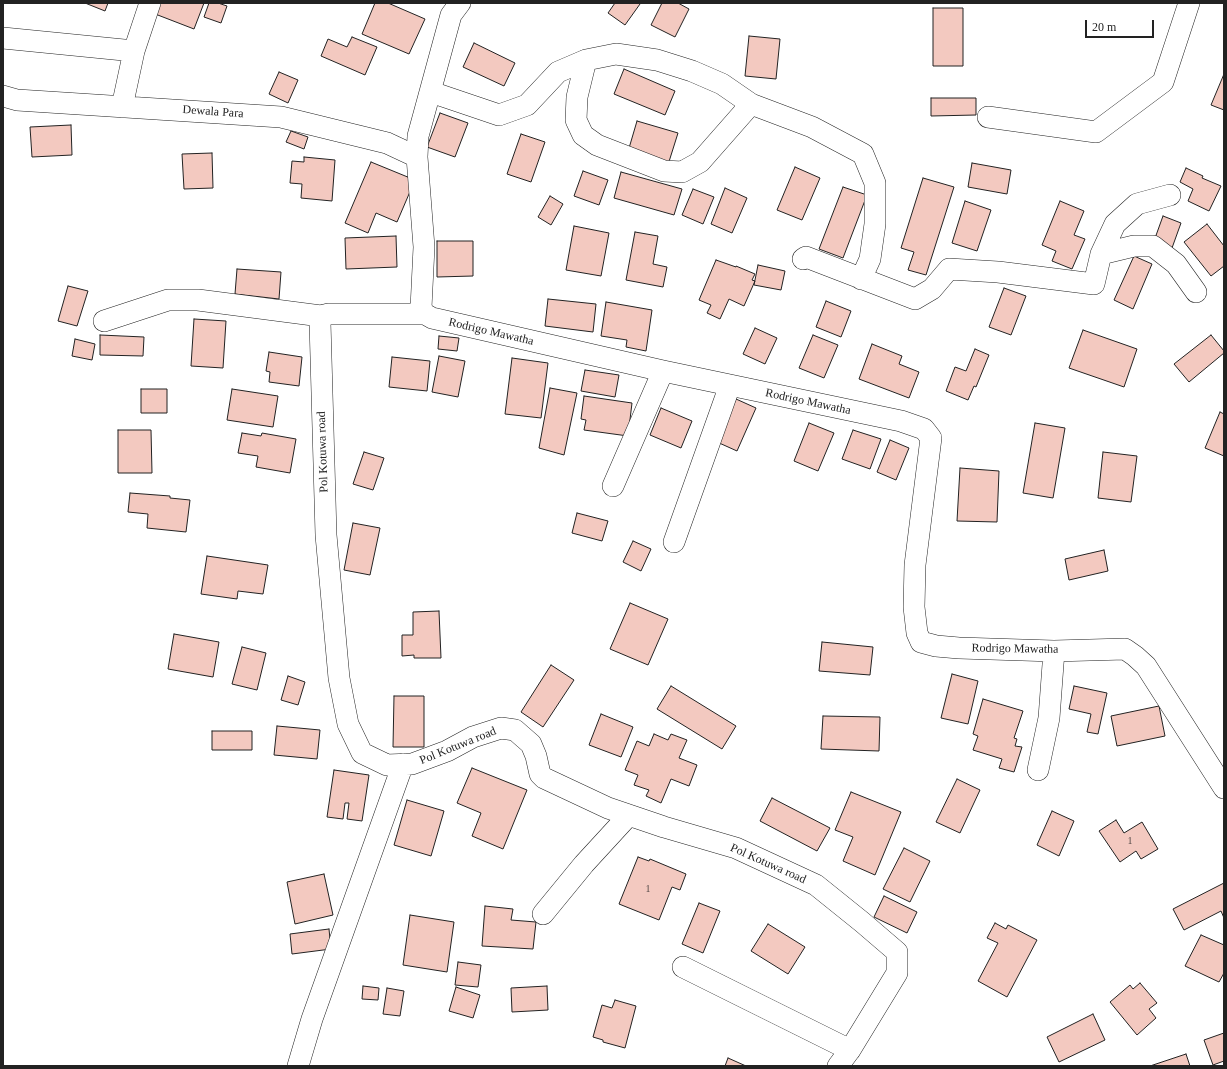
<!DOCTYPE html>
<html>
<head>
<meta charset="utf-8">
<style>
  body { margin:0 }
  #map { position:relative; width:1227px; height:1069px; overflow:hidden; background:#fff; font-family:"Times New Roman",serif }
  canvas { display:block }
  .frame { position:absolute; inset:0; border:4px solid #222; pointer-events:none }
  .scale { position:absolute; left:1085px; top:20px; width:69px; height:18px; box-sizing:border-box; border:2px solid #222; border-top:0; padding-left:5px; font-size:12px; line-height:14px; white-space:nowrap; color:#222; -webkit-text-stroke:3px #fff; paint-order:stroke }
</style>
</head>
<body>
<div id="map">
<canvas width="1227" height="1069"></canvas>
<div class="frame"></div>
<div class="scale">20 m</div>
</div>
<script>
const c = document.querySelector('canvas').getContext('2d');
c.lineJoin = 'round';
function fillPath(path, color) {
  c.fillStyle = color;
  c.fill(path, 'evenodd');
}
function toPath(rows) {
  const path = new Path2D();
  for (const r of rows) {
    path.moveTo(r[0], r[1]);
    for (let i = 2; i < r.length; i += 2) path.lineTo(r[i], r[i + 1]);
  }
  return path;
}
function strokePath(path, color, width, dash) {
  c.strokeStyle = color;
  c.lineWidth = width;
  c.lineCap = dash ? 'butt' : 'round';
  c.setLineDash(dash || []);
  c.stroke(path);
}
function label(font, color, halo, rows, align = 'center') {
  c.font = font + ' "Times New Roman",serif';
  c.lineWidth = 3;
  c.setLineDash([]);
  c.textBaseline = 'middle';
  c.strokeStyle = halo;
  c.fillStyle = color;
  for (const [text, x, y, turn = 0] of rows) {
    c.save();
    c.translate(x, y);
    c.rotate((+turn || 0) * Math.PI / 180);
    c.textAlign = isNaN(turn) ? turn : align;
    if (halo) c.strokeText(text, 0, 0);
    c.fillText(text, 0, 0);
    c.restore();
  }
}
const building = toPath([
  [85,3,108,3,105,11,85,3],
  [153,3,204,3,194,29,150,12,153,3],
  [209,3,218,3,227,6,221,23,204,17,209,3],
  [375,3,388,3,425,19,409,54,362,34,375,3],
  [615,3,639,3,640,4,625,25,608,13,615,3],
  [662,3,678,3,689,9,675,37,651,25,662,3],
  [933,8,963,8,963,66,933,66,933,8],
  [749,36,780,39,776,79,745,76,749,36],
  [352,37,377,47,365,75,321,56,328,39,347,47,352,37],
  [474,43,515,63,504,86,463,67,474,43],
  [624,69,675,91,665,115,614,94,624,69],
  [279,72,298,80,288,103,269,94,279,72],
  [1224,74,1224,110,1211,105,1224,74],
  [931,98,976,98,976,115,931,116,931,98],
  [440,113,468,123,455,157,427,147,440,113],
  [637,121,678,133,667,168,627,155,637,121],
  [71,125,72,155,32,157,30,127,71,125],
  [291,131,308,137,304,149,286,142,291,131],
  [521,134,545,142,531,182,507,174,521,134],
  [212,153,213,188,184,189,182,154,212,153],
  [304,157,335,160,332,201,301,198,302,184,290,183,292,161,304,162,304,157],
  [371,162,415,180,397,222,376,213,368,233,345,223,371,162],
  [972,163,1011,170,1007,194,968,187,972,163],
  [795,167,820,178,802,220,777,210,795,167],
  [1186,168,1203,176,1202,178,1221,186,1209,211,1188,201,1193,189,1180,182,1186,168],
  [583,171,608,180,599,205,574,196,583,171],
  [621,172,682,189,674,215,614,198,621,172],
  [923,178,954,187,926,275,908,270,914,252,901,248,923,178],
  [843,187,867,195,843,258,819,249,843,187],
  [725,188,747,198,732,233,711,224,725,188],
  [693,189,714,197,703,224,682,215,693,189],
  [550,196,563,204,551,225,538,217,550,196],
  [965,201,991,210,977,251,952,243,965,201],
  [1060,201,1084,211,1074,235,1085,239,1072,269,1052,261,1056,251,1042,245,1060,201],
  [1163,216,1181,223,1172,248,1154,241,1163,216],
  [1207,224,1224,246,1224,266,1211,276,1184,242,1207,224],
  [574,226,609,233,601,276,566,270,574,226],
  [635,232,658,236,653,264,667,267,663,287,626,280,635,232],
  [396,236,397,267,346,269,345,238,396,236],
  [437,241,473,241,473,276,437,277,437,241],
  [1134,256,1152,264,1133,309,1114,300,1134,256],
  [716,260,736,267,736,266,755,274,752,280,755,281,744,306,729,299,720,319,707,313,711,305,699,300,716,260],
  [758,265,785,271,781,290,754,285,758,265],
  [237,269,281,272,279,299,235,294,237,269],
  [68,286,88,291,77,326,58,321,68,286],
  [1004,288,1026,296,1011,335,989,327,1004,288],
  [548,299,596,304,593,332,545,326,548,299],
  [826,301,851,311,841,337,816,327,826,301],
  [606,302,652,310,646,351,626,347,627,340,601,336,606,302],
  [194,319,226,321,223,368,191,366,194,319],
  [755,328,777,338,765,364,743,354,755,328],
  [1083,330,1137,349,1124,387,1069,368,1083,330],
  [100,335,144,337,143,356,100,355,100,335],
  [813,335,838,345,824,378,799,368,813,335],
  [1211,335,1224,351,1224,353,1189,382,1174,364,1211,335],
  [439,336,459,338,457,351,438,349,439,336],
  [75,339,95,344,92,360,72,356,75,339],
  [872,344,902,356,899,364,919,372,909,398,859,379,872,344],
  [975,349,989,355,976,387,974,386,968,400,946,391,955,367,966,371,975,349],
  [269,352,302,357,299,386,269,382,270,372,266,371,269,352],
  [439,356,465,361,458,397,432,392,439,356],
  [392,357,430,361,427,391,389,387,392,357],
  [512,358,548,363,541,418,505,414,512,358],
  [585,370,619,375,615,397,581,391,585,370],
  [550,388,577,393,564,455,539,448,550,388],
  [141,389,167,389,167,413,141,413,141,389],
  [232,389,278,396,273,427,227,420,232,389],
  [584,396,632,403,628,436,584,430,586,420,581,419,584,396],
  [736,399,756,408,737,451,717,442,736,399],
  [661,408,692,421,681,448,650,435,661,408],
  [1220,412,1224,414,1224,456,1205,448,1220,412],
  [809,423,834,433,818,471,794,461,809,423],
  [1035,423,1065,428,1053,498,1023,493,1035,423],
  [118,430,151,430,152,473,118,473,118,430],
  [853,430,881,439,870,469,842,459,853,430],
  [242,433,261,436,262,433,296,439,290,473,256,467,258,456,238,453,242,433],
  [890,440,909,448,896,480,877,472,890,440],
  [364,452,384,458,373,490,353,484,364,452],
  [1103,452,1137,456,1131,502,1098,498,1103,452],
  [960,468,999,471,997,522,957,521,960,468],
  [130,493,170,496,170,498,190,500,186,532,147,528,148,514,128,512,130,493],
  [577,513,608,521,602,541,572,533,577,513],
  [353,523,380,528,370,575,344,570,353,523],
  [633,541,651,549,641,571,623,562,633,541],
  [1104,550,1108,571,1069,580,1065,559,1104,550],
  [207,556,268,565,263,594,238,591,237,599,201,594,207,556],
  [630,603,668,619,648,665,610,649,630,603],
  [439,611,441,658,414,658,414,655,402,656,402,635,413,635,413,612,439,611],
  [174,634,219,642,213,677,168,669,174,634],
  [822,642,873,647,870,675,819,671,822,642],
  [242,647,266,653,257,690,232,684,242,647],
  [551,665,574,680,543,727,521,712,551,665],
  [952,674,978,681,968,724,941,718,952,674],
  [288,676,305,682,298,705,281,700,288,676],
  [671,686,736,726,722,749,657,709,671,686],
  [1074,686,1107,693,1098,734,1087,732,1091,714,1069,709,1074,686],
  [394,696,424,696,424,747,393,747,394,696],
  [983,699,1023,711,1014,738,1017,739,1015,746,1022,747,1014,772,999,768,1002,759,973,750,978,736,973,734,983,699],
  [1159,706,1165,736,1117,746,1111,716,1159,706],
  [601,714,633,727,621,757,589,745,601,714],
  [823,716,880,717,879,751,821,749,823,716],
  [277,726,320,730,317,759,274,755,277,726],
  [212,731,252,731,252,750,212,750,212,731],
  [654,734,668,740,671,734,687,740,679,758,697,765,689,786,671,779,661,803,646,796,649,790,634,785,638,775,625,770,637,741,649,746,654,734],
  [472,768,527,790,503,849,472,836,481,813,457,803,472,768],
  [334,770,369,775,362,821,347,819,349,803,345,803,343,819,327,817,334,770],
  [957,779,980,790,960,833,936,822,957,779],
  [851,792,901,812,875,875,843,861,853,837,835,830,851,792],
  [772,798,830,828,817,851,760,821,772,798],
  [407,800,444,811,431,856,394,845,407,800],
  [1052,811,1074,821,1059,856,1037,845,1052,811],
  [1116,820,1124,833,1142,822,1158,849,1141,859,1136,851,1120,862,1099,831,1116,820],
  [904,848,930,861,910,902,883,889,904,848],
  [638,857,649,861,650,859,686,874,680,890,672,887,659,920,619,904,638,857],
  [324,874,333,915,295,924,287,882,324,874],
  [1224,883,1224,918,1221,911,1184,930,1173,909,1224,883],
  [884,896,917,912,907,933,874,917,884,896],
  [699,903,720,911,703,953,682,944,699,903],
  [485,906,513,909,511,920,536,922,533,949,482,946,485,906],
  [410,915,454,922,447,972,403,965,410,915],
  [995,923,1006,929,1008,925,1037,940,1007,997,978,981,998,943,987,938,995,923],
  [768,924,805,947,788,974,751,951,768,924],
  [329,929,331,949,292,954,290,934,329,929],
  [1201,935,1224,945,1224,973,1219,982,1185,966,1201,935],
  [458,962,481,965,478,987,455,985,458,962],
  [1140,983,1157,1003,1149,1009,1156,1018,1137,1035,1110,1002,1130,985,1133,989,1140,983],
  [363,986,379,988,378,1000,362,999,363,986],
  [547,986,548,1010,512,1012,511,988,547,986],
  [456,987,480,995,473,1018,449,1011,456,987],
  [387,988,404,991,400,1016,383,1014,387,988],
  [615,1000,636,1006,625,1048,603,1042,603,1040,593,1037,602,1005,612,1008,615,1000],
  [1093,1014,1105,1040,1059,1062,1047,1037,1093,1014],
  [1224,1033,1224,1061,1213,1065,1204,1040,1224,1033],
  [1186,1054,1190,1066,1150,1066,1186,1054],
  [728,1058,746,1066,725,1066,728,1058]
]);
const minor = toPath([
  [460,3,451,15,418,136,417,157,424,247,421,308,425,314,432,318,663,371,901,421,924,429,931,438,915,565,914,607,917,633,921,642,936,646,959,648,1054,651,1125,649,1135,656,1146,666,1224,788],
  [3,38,134,51,150,3],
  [586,60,577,97,576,120,583,135,597,145,664,171,682,172,700,162,751,104],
  [431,92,499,115,527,105,558,72,586,60,616,54,657,60,692,71,722,84,751,104,812,127,863,154,875,183,875,224,870,259,861,279],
  [3,96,17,100,281,117,387,143,417,157],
  [122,107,134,51],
  [988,117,1096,132,1163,82,1189,3],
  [1101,254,1134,246,1153,246,1176,264,1196,292],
  [803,259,806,257,915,299,932,289,949,269,998,272,1094,284,1101,254,1115,224,1137,204,1170,195],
  [425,314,328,314,321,316,320,322,326,535,339,678,348,724,362,753,387,765,412,764,447,751,473,737,501,728,515,730,531,744,536,756,540,774,544,778,608,808,664,827,736,848,816,885,862,922,897,952,897,973,850,1050,838,1066],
  [104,321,168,300,198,300,321,316],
  [613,486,663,371],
  [674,542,730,385],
  [1038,770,1049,718,1054,651],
  [543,914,584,864,629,815],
  [683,967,850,1050],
  [298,1066,312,1019,403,764]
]);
const numberNames = [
  ["1",1130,841],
  ["1",648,889]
];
const streetNames = [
  ["Dewala Para",213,112,4],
  ["Rodrigo Mawatha",491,332,13],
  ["Rodrigo Mawatha",808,402,12],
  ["Pol Kotuwa road",323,452,-92],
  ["Rodrigo Mawatha",1015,649,1],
  ["Pol Kotuwa road",458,746,-22],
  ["Pol Kotuwa road",768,864,24]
];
fillPath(building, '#f3c9c0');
strokePath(building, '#222', 1);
strokePath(minor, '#222', 22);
strokePath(minor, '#fff', 21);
label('10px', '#564c4a', null, numberNames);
label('12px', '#222', '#fff', streetNames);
</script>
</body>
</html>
